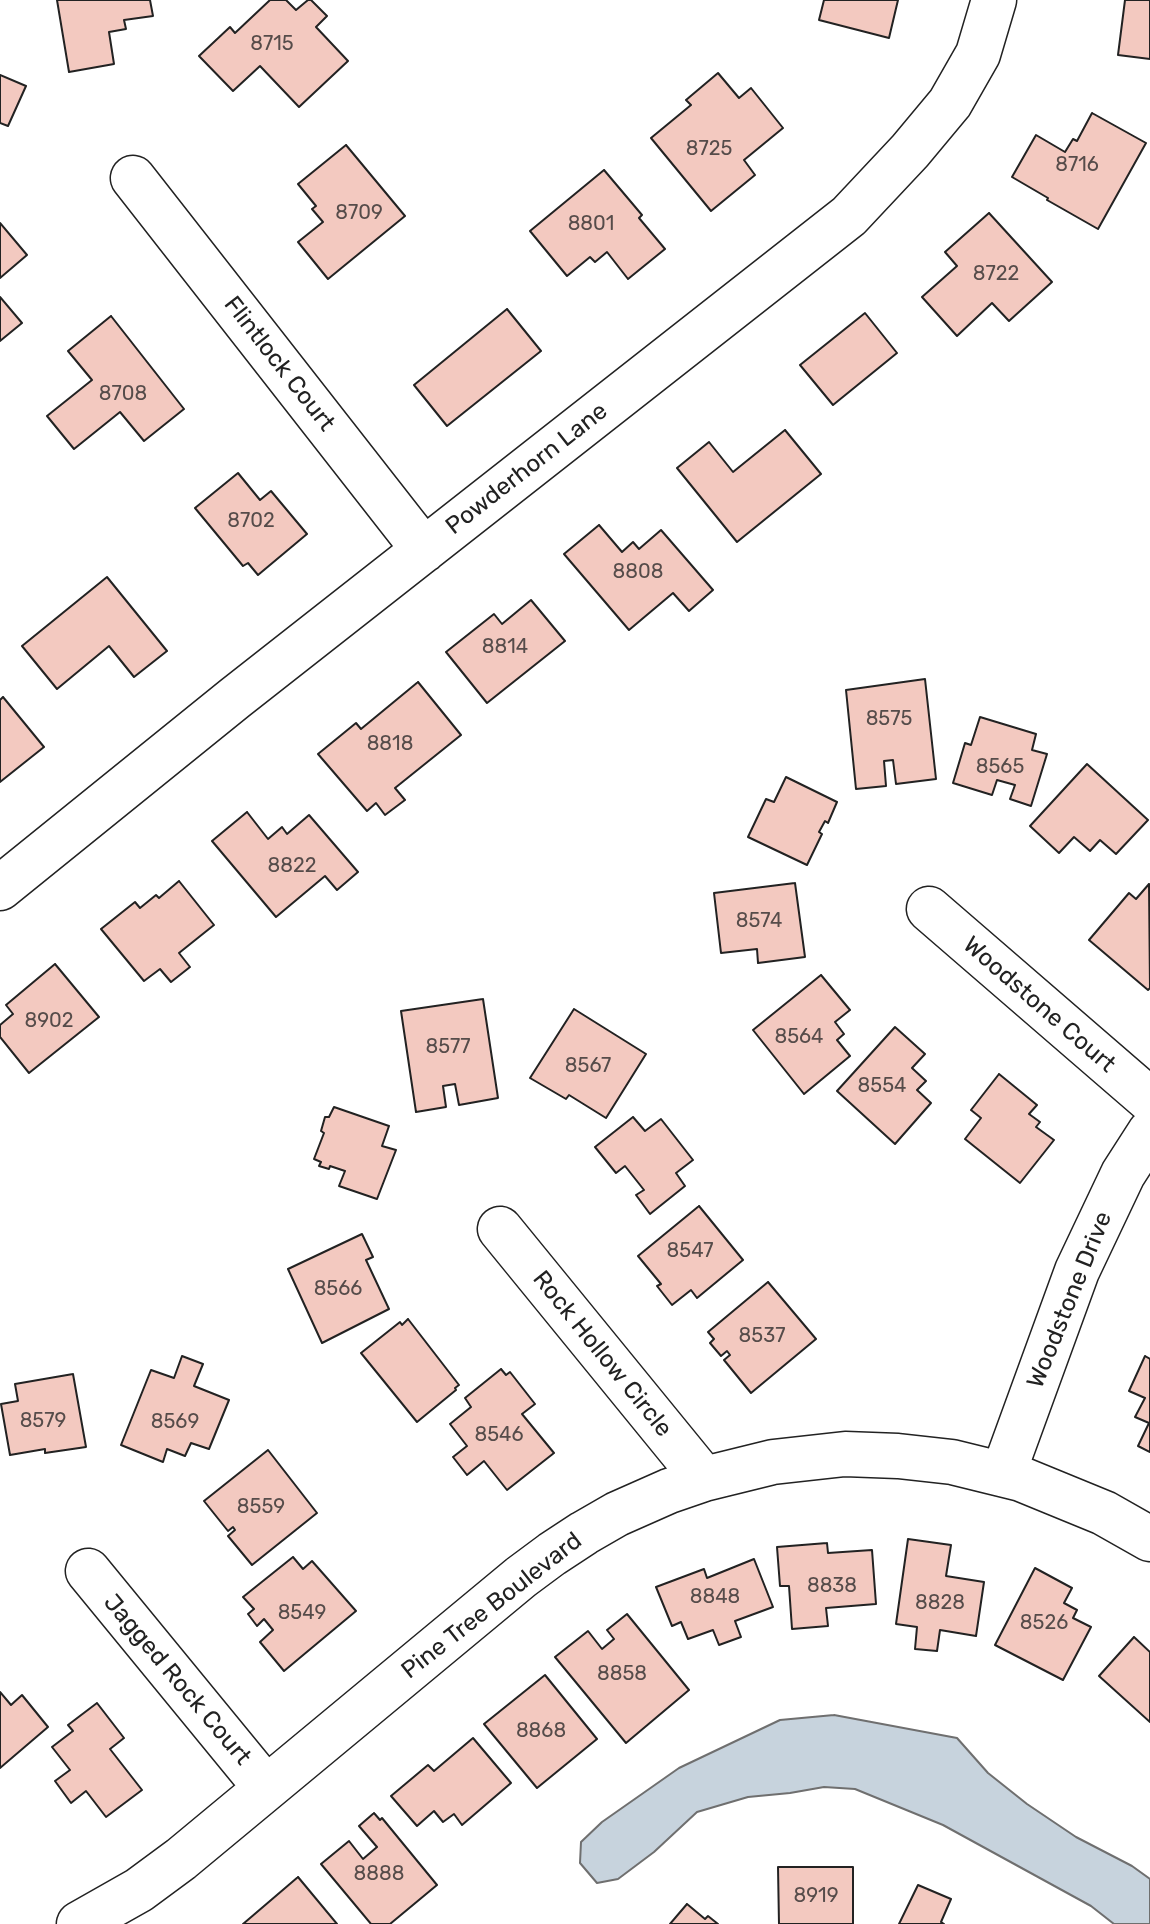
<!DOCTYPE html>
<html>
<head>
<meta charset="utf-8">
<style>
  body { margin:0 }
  canvas { display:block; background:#fff }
</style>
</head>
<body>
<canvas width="1150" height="1924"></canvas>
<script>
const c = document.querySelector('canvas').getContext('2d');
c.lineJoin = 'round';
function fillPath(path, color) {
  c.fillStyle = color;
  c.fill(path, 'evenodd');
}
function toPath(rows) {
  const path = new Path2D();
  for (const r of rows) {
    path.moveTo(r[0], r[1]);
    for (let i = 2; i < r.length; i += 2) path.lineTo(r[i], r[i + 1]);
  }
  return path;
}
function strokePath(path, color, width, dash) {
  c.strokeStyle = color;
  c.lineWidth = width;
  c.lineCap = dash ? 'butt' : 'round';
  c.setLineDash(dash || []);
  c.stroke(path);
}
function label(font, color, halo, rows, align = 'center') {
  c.font = font + ' Rubik,sans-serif';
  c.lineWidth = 6;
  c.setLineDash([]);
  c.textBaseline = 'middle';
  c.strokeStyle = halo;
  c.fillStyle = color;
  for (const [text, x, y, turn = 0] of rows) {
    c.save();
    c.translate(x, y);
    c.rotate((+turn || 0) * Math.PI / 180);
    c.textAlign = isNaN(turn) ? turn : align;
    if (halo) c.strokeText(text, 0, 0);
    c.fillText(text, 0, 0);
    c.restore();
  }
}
const water = toPath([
  [834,1715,957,1738,988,1773,1027,1804,1076,1837,1132,1866,1150,1879,1150,1924,1114,1924,1091,1906,943,1825,855,1789,824,1787,790,1793,748,1797,697,1812,654,1852,618,1879,597,1883,580,1863,581,1842,602,1822,679,1768,780,1720,834,1715]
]);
const building = toPath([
  [57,0,150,0,153,16,124,20,126,29,109,32,114,64,69,72,57,0],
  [270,0,286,0,296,10,308,0,311,0,327,16,316,27,348,61,299,107,260,66,233,91,199,56,230,27,235,33,270,0],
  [824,0,898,0,889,38,819,20,824,0],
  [1125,0,1150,0,1150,59,1118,55,1125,0],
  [718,73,739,98,751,88,783,128,744,160,755,175,711,211,651,138,691,105,686,100,718,73],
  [0,75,26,86,8,126,0,123,0,75],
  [1092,113,1146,143,1098,229,1047,200,1048,198,1012,177,1036,135,1065,152,1073,139,1077,141,1092,113],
  [346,145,405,216,328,279,298,242,323,222,312,209,316,206,298,184,346,145],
  [604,170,642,215,639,218,665,249,628,279,607,252,595,262,590,257,567,276,530,231,604,170],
  [989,213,1052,282,1009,321,992,303,957,336,922,297,957,266,945,252,989,213],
  [0,223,27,255,0,278,0,223],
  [0,297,22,323,0,341,0,297],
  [507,309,541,351,447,426,414,385,507,309],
  [865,313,897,353,833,405,800,365,865,313],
  [111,316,184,409,144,441,120,412,74,449,47,416,92,380,68,351,111,316],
  [785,430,821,474,737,542,677,468,709,442,733,472,785,430],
  [238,473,260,500,271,491,307,534,258,575,248,563,243,566,195,508,238,473],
  [599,525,622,552,633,542,639,549,661,530,713,590,689,611,673,593,629,630,564,554,599,525],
  [107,577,167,651,134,677,109,646,57,689,22,646,107,577],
  [531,600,565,641,487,703,446,652,494,614,502,624,531,600],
  [925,679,936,779,896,784,893,760,884,761,886,786,856,789,846,690,925,679],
  [418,682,461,735,395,788,405,800,385,815,376,803,367,811,318,754,356,723,361,729,418,682],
  [3,697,44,747,0,782,0,700,3,697],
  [980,717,1036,734,1032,750,1047,754,1031,806,1010,799,1015,785,997,780,992,795,953,783,965,743,971,745,980,717],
  [1087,764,1148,820,1116,854,1100,840,1090,851,1074,837,1059,853,1030,826,1087,764],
  [786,777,837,802,828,823,825,821,819,832,822,834,807,865,748,837,766,799,774,802,786,777],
  [247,812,268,839,282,827,287,834,309,815,358,872,337,890,325,876,276,917,212,841,247,812],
  [179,881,214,925,179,953,190,967,171,982,160,969,144,981,101,929,135,902,140,908,156,895,159,898,179,881],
  [795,883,805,957,758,963,757,949,721,953,714,893,795,883],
  [1149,884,1150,988,1148,990,1089,940,1129,893,1136,899,1149,884],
  [55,964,99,1017,29,1073,0,1037,0,1025,13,1014,6,1005,55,964],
  [821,975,850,1010,835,1022,844,1034,837,1040,850,1056,804,1094,753,1030,821,975],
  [483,999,498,1098,459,1105,455,1084,443,1086,446,1107,416,1112,401,1011,483,999],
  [574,1009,646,1054,606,1118,569,1095,566,1099,530,1078,574,1009],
  [895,1027,925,1054,912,1068,926,1081,917,1090,931,1103,895,1144,837,1091,895,1027],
  [999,1074,1037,1105,1029,1114,1040,1122,1036,1127,1054,1140,1020,1183,965,1139,981,1118,971,1110,999,1074],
  [334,1107,389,1126,382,1146,396,1150,377,1199,339,1186,345,1171,330,1166,329,1169,319,1166,321,1162,314,1159,324,1133,321,1131,325,1117,329,1117,334,1107],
  [633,1117,645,1131,661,1119,693,1160,676,1173,685,1186,650,1214,636,1195,644,1190,625,1166,616,1173,595,1147,633,1117],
  [699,1206,743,1260,697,1298,691,1290,672,1305,657,1286,661,1284,638,1256,699,1206],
  [362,1234,373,1257,366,1260,389,1309,322,1343,288,1269,362,1234],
  [768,1282,816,1339,751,1393,724,1360,730,1355,727,1351,721,1356,710,1343,714,1339,708,1332,768,1282],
  [408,1319,459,1385,455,1388,456,1390,417,1422,361,1353,400,1322,402,1325,408,1319],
  [182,1356,203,1364,194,1386,229,1400,209,1449,191,1443,185,1456,167,1449,163,1462,121,1445,151,1370,174,1378,182,1356],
  [1145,1356,1150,1359,1150,1452,1138,1446,1149,1423,1135,1417,1145,1398,1129,1391,1145,1356],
  [501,1369,506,1375,510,1372,535,1404,522,1414,554,1453,507,1490,484,1461,467,1475,453,1457,467,1446,450,1424,471,1407,465,1398,501,1369],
  [73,1374,86,1447,45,1453,45,1449,10,1455,1,1404,18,1401,15,1384,73,1374],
  [268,1450,317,1513,252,1565,228,1536,235,1530,233,1527,228,1531,204,1501,268,1450],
  [908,1539,951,1545,946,1576,984,1582,976,1636,940,1630,937,1651,915,1649,917,1627,896,1624,908,1539],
  [827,1543,828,1553,872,1550,876,1604,826,1608,828,1626,792,1629,789,1586,780,1586,777,1547,827,1543],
  [293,1557,303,1569,312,1561,356,1611,284,1671,260,1642,273,1630,264,1619,257,1626,248,1614,254,1609,243,1597,293,1557],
  [754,1559,773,1607,735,1621,741,1637,719,1645,713,1630,688,1639,681,1622,672,1626,656,1587,704,1569,707,1578,754,1559],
  [1035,1568,1072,1588,1064,1603,1077,1610,1073,1618,1091,1627,1063,1680,995,1645,1035,1568],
  [627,1614,689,1690,626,1743,555,1657,588,1631,602,1649,614,1639,607,1630,627,1614],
  [1134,1637,1150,1652,1150,1722,1099,1676,1134,1637],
  [545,1675,597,1739,537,1788,484,1724,545,1675],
  [0,1692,11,1705,22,1695,48,1727,0,1768,0,1692],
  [97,1703,124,1738,110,1749,142,1790,106,1817,86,1791,71,1803,55,1781,70,1770,52,1747,73,1731,68,1725,97,1703],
  [473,1738,511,1783,462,1825,454,1814,443,1822,434,1811,417,1826,391,1796,428,1765,434,1771,473,1738],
  [374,1813,380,1820,382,1818,437,1885,390,1924,371,1924,321,1864,349,1841,363,1859,377,1847,359,1826,374,1813],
  [778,1867,853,1867,853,1924,779,1924,778,1867],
  [298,1877,337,1924,243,1924,298,1877],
  [918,1885,951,1899,941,1922,944,1924,899,1924,918,1885],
  [687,1904,705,1919,708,1916,718,1924,670,1924,687,1904]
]);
const minor = toPath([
  [133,178,424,550],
  [0,888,235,698,849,216,910,151,950,103,978,54,994,0],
  [929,909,1150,1100],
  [500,1229,704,1479],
  [1003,1474,1077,1271,1123,1174,1150,1132],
  [88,1571,266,1788],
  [79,1924,139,1890,181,1859,521,1577,552,1554,584,1533,617,1514,669,1491,704,1479,773,1462,845,1454,898,1456,952,1462,1021,1479,1104,1513,1150,1539]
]);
const numberNames = [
  ["8715",272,44],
  ["8725",709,149],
  ["8716",1077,165],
  ["8709",359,213],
  ["8801",591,224],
  ["8722",996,274],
  ["8708",123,394],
  ["8702",251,521],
  ["8808",638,572],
  ["8814",505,647],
  ["8575",889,719],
  ["8818",390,744],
  ["8565",1000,767],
  ["8822",292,866],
  ["8574",759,921],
  ["8902",49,1021],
  ["8564",799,1037],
  ["8577",448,1047],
  ["8567",588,1066],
  ["8554",882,1086],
  ["8547",690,1251],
  ["8566",338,1289],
  ["8537",762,1336],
  ["8579",43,1421],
  ["8569",175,1422],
  ["8546",499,1435],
  ["8559",261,1507],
  ["8838",832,1586],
  ["8848",715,1597],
  ["8828",940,1603],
  ["8549",302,1613],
  ["8526",1044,1623],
  ["8858",622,1674],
  ["8868",541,1731],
  ["8888",379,1874],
  ["8919",816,1896]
];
const streetNames = [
  ["Flintlock Court",279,364,52],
  ["Powderhorn Lane",527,469,-38],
  ["Woodstone Court",1039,1005,41],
  ["Woodstone Drive",1070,1300,-68],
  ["Rock Hollow Circle",602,1354,51],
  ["Pine Tree Boulevard",492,1606,-38],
  ["Jagged Rock Court",177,1680,50]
];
fillPath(water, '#c7d3dd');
strokePath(water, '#6f6f6f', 2);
fillPath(building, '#f3c9c0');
strokePath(building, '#222', 2);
strokePath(minor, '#222', 47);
strokePath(minor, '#fff', 44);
label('20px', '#564c4a', null, numberNames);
label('24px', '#222', '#fff', streetNames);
</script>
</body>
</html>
